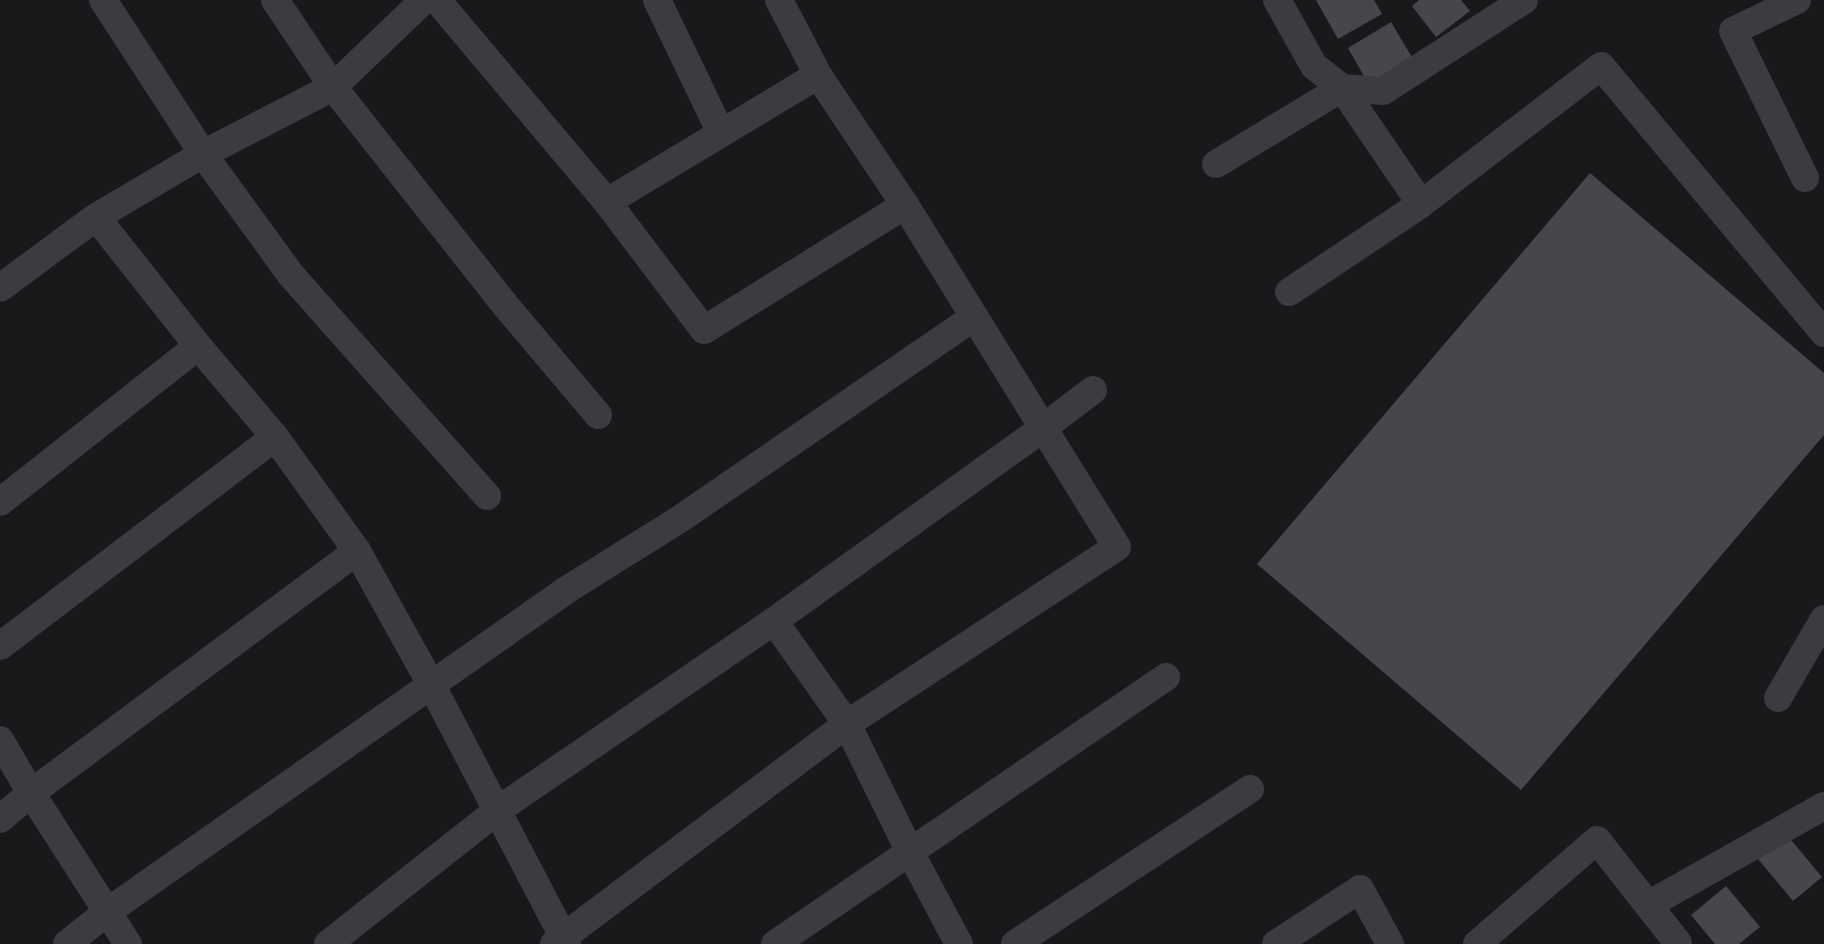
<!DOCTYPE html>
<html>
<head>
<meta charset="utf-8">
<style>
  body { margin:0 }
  canvas { display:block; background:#19191b }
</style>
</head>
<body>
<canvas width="1824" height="944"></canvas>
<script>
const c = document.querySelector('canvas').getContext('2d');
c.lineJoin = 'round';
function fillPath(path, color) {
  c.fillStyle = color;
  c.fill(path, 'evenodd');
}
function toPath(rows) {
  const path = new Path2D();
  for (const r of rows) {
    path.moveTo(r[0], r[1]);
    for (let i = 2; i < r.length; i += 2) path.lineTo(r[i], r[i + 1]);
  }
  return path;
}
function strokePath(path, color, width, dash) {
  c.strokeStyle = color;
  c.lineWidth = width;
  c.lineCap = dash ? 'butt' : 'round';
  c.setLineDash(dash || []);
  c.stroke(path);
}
const building = toPath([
  [1316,0,1374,0,1382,14,1338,39],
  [1419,0,1461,0,1470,11,1436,37,1412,6],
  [1391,22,1413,59,1369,85,1348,48],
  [1590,173,1824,373,1824,435,1521,790,1257,564],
  [1787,835,1822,877,1793,901,1758,859],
  [1726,886,1760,927,1739,944,1715,944,1691,915]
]);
const minor = toPath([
  [103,0,203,154,291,275,487,496],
  [275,0,333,87,506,306,598,415],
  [437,0,607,202,704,330,905,205],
  [657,0,721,133],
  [1277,0,1314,66,1342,88,1383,91,1524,0],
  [1797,0,1733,31,1805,178],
  [1216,164,1342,88,1421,204,1601,66,1824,333],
  [607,202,818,75],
  [96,217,198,346,275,437,357,551,431,684,567,944],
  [0,288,96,217,203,154,333,87,424,0],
  [1289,292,1421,204],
  [0,502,198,346],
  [774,621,847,724,910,852,959,944],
  [0,646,275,437],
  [1778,698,1824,619],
  [0,740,31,793,128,944],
  [0,819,31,793,357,551],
  [1648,905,1824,806],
  [67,944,107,912,568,589,680,519,974,317],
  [328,944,498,810,774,621,1043,428,1093,390],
  [554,944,847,724,1117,547,905,205,818,75,779,0],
  [775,944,1166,677],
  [1015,944,1250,789],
  [1276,944,1360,889,1390,944],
  [1477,944,1597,840,1678,943,1676,944]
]);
fillPath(building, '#46474b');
strokePath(minor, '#3b3c40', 28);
</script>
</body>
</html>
